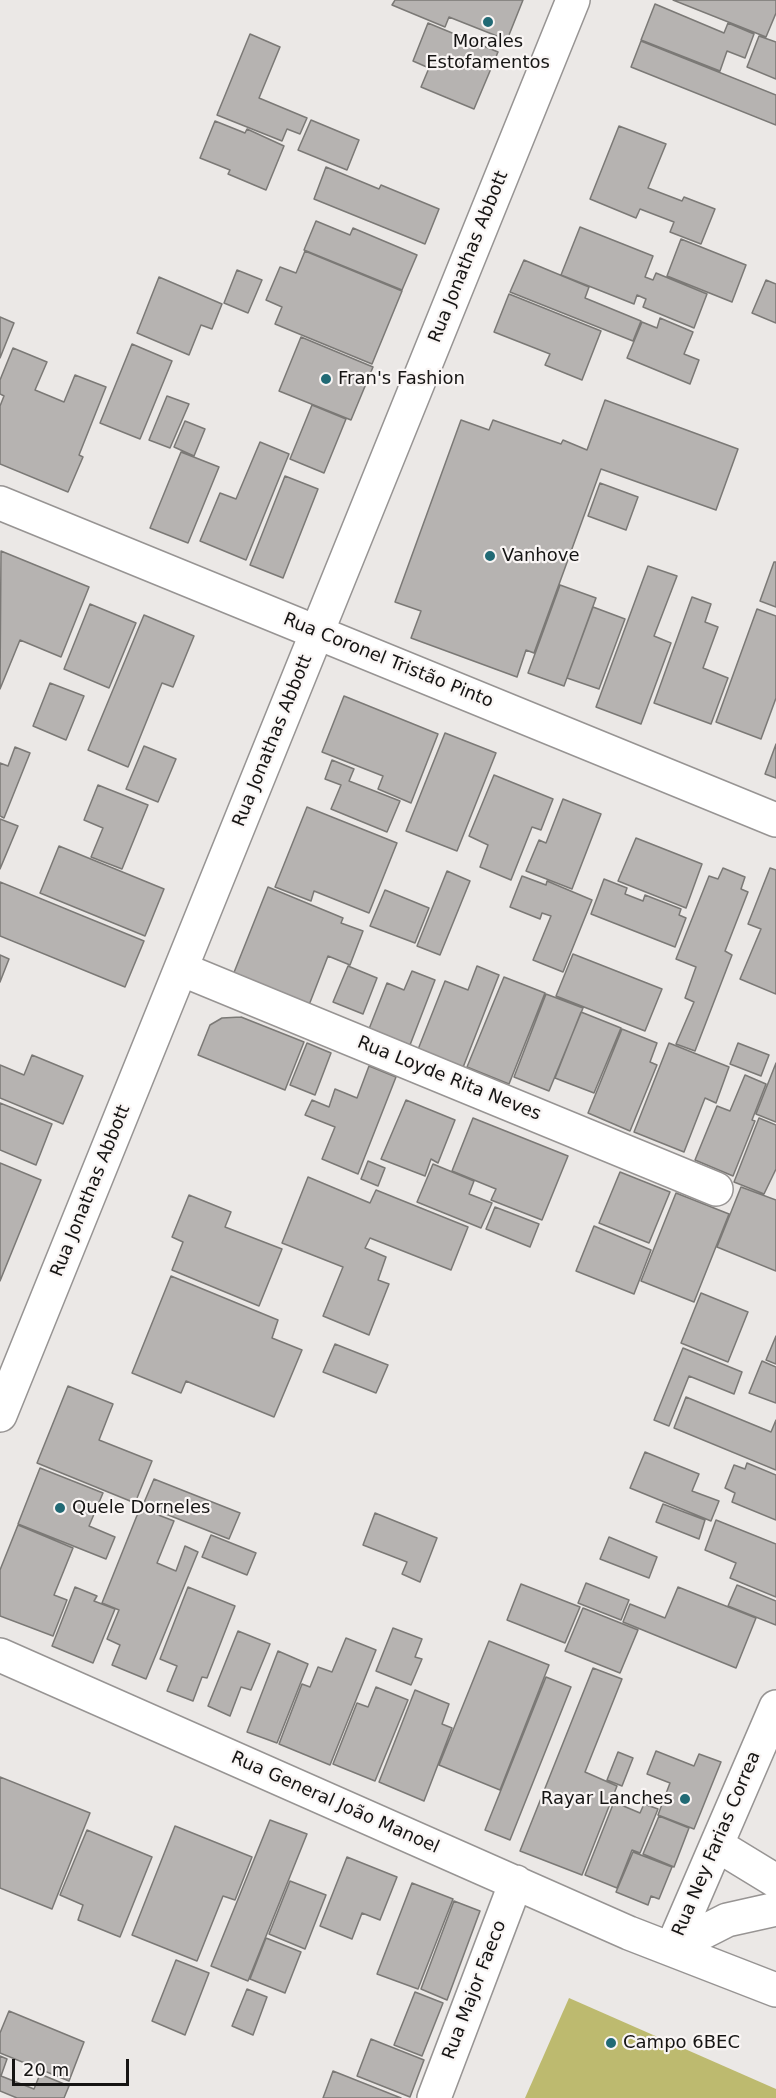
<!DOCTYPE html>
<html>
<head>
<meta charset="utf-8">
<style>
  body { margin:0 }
  #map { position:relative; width:776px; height:2098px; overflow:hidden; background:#ebe8e6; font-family:"DejaVu Sans",sans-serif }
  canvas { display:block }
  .scale { position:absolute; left:12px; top:2059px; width:117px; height:27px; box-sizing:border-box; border:3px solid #151413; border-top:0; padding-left:8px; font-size:18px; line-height:21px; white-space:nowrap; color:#151413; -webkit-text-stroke:4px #f9f5f4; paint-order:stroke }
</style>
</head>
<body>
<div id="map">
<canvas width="776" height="2098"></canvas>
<div class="scale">20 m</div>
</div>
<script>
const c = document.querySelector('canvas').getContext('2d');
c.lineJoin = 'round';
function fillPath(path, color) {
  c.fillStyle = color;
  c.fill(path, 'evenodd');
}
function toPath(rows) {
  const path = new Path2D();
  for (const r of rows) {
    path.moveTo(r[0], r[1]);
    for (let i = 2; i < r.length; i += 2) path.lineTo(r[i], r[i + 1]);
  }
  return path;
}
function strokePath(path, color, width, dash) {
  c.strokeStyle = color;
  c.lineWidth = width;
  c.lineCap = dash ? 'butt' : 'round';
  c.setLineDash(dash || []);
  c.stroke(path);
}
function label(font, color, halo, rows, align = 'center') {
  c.font = font + ' "DejaVu Sans",sans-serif';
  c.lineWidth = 4.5;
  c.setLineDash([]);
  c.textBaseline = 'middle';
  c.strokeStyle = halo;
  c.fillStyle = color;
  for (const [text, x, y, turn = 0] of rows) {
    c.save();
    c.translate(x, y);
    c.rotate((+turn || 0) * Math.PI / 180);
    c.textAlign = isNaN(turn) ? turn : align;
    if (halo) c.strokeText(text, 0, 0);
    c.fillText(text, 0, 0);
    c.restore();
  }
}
const green = toPath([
  [569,1998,776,2089,776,2098,525,2098]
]);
const building = toPath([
  [395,0,523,0,507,40,449,17,445,27,392,5,395,0],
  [673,0,776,0,776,13,766,37,673,0],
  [655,4,724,33,728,23,754,34,745,58,727,51,720,71,641,40,655,4],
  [428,23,498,52,474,109,421,87,429,68,413,61,428,23],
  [250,34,280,47,259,98,307,118,300,134,287,129,282,141,217,115,250,34],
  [759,36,776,42,776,79,747,67,759,36],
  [641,41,776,95,776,125,631,67,641,41],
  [311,120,359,140,347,170,298,150,311,120],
  [215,121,245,133,247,129,284,146,266,190,228,174,230,170,200,158,215,121],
  [619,126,666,144,648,188,682,201,684,197,715,209,701,244,670,232,674,222,640,209,636,218,590,199,619,126],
  [326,167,379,189,381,185,439,209,425,244,314,199,326,167],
  [316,221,350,235,353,228,417,255,402,290,304,250,316,221],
  [580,227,653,256,645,277,653,280,656,273,707,294,694,328,643,307,646,299,637,295,634,304,561,275,580,227],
  [681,239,746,265,732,302,667,276,681,239],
  [305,251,402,291,372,364,275,324,282,307,266,300,280,267,296,273,305,251],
  [524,260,589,287,585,298,641,321,633,341,510,292,524,260],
  [237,270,262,280,248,313,224,303,237,270],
  [159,277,222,304,212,329,201,325,189,355,137,333,159,277],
  [766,280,776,284,776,323,752,313,766,280],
  [509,294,601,331,582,380,545,365,550,354,494,332,509,294],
  [0,317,14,323,0,358,0,317],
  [660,318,693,332,684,354,699,360,690,384,627,358,642,322,657,328,660,318],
  [301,337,373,367,351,420,279,391,301,337],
  [132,344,172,361,140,439,100,423,132,344],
  [13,348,47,362,35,390,64,402,75,375,106,387,79,455,83,457,68,492,0,464,0,406,4,396,0,394,0,380,13,348],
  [167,396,189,404,170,448,149,440,167,396],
  [605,400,738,449,716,510,601,469,534,653,526,650,517,677,411,638,421,611,395,602,461,420,489,430,493,420,561,444,563,440,587,450,605,400],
  [312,405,346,419,324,473,290,459,312,405],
  [185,421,205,429,194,456,174,447,185,421],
  [260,442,289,454,246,560,200,541,220,493,236,499,260,442],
  [181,452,219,467,188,543,150,528,181,452],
  [285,476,318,489,283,578,250,565,285,476],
  [600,483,638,497,626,530,588,516,600,483],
  [1,551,89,587,61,657,20,640,0,689,1,551],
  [774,562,776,562,776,607,760,601,774,562],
  [648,566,677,576,654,636,671,643,641,724,596,707,648,566],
  [560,585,596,598,564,686,528,673,560,585],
  [692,597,711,604,705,622,718,627,703,668,728,678,711,724,654,703,692,597],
  [90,604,136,623,109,688,64,669,90,604],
  [593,607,625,619,599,689,567,678,593,607],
  [757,609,776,616,776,698,761,739,716,722,757,609],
  [144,615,194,636,173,687,162,683,128,767,88,750,144,615],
  [50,683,84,696,66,740,33,726,50,683],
  [344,696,438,734,411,803,378,789,383,776,322,752,344,696],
  [445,733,496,753,457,851,406,831,445,733],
  [776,744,776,778,765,774,776,744],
  [144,746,176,759,158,802,126,789,144,746],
  [15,747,30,753,4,818,0,816,0,763,8,766,15,747],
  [332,760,354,769,349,781,400,801,387,832,331,809,341,785,325,779,332,760],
  [494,775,553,799,541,830,532,827,511,880,480,867,488,845,469,836,494,775],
  [98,785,148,805,122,869,91,857,103,828,84,820,98,785],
  [563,799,601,814,572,889,526,871,539,840,546,843,563,799],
  [307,807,397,843,369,913,314,891,311,901,275,887,307,807],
  [0,819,18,826,0,869,0,819],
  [636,838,702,864,686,908,618,881,636,838],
  [59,846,164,889,145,936,40,893,59,846],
  [723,868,745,877,741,889,748,892,725,951,732,955,695,1051,676,1044,694,1002,685,998,696,967,676,959,709,876,718,879,723,868],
  [770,868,776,870,776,994,740,979,761,929,748,924,770,868],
  [447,871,470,881,440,955,417,946,447,871],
  [522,876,546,885,547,881,592,900,563,972,533,960,551,916,542,913,540,919,510,907,522,876],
  [604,879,627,888,625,894,643,901,645,895,681,909,679,915,686,918,675,947,591,914,604,879],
  [0,882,144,941,125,987,0,936,0,882],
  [268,887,343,918,341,923,363,931,350,965,328,956,309,1005,233,975,268,887],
  [385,890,429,908,415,943,370,926,385,890],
  [573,954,662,989,645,1031,556,996,573,954],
  [0,955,9,959,0,982,0,955],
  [348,966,377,978,363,1014,333,1002,348,966],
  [477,966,499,975,462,1070,417,1052,445,981,468,990,477,966],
  [412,971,435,980,410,1045,369,1029,387,983,404,990,412,971],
  [504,977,545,993,509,1084,467,1067,504,977],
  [546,994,583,1008,549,1091,514,1077,546,994],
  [581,1012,621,1028,594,1093,555,1078,581,1012],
  [241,1017,304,1042,285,1090,198,1055,210,1025,222,1018,241,1017],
  [622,1029,657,1043,650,1062,657,1065,630,1131,588,1113,622,1029],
  [307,1043,331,1053,315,1095,290,1085,307,1043],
  [669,1043,729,1067,716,1103,705,1098,684,1152,634,1132,669,1043],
  [738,1043,769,1055,761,1076,730,1064,738,1043],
  [32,1055,83,1076,63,1124,0,1098,0,1065,24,1075,32,1055],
  [776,1063,776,1122,756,1114,776,1063],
  [369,1066,396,1077,358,1174,322,1159,335,1127,305,1115,312,1100,329,1107,335,1089,357,1098,369,1066],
  [745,1075,766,1084,752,1120,755,1121,733,1176,695,1160,717,1106,730,1111,745,1075],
  [406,1100,455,1120,438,1163,431,1159,425,1176,381,1159,406,1100],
  [0,1103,52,1124,36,1165,0,1150,0,1103],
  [473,1118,568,1156,542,1220,491,1200,496,1189,452,1171,473,1118],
  [759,1118,776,1125,776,1169,764,1194,734,1182,759,1118],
  [368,1161,385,1168,378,1186,361,1179,368,1161],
  [0,1163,41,1180,0,1281,0,1163],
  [433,1164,474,1181,469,1194,492,1203,481,1228,417,1202,433,1164],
  [620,1172,670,1192,649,1243,599,1223,620,1172],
  [308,1177,370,1203,376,1190,468,1227,451,1270,370,1238,365,1248,386,1257,378,1280,389,1284,369,1335,323,1316,343,1267,282,1243,308,1177],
  [741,1187,776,1200,776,1271,717,1247,741,1187],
  [676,1193,729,1214,694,1302,641,1281,676,1193],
  [189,1195,231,1212,225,1227,282,1249,259,1306,172,1270,183,1242,172,1237,189,1195],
  [495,1207,539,1224,530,1247,486,1229,495,1207],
  [594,1226,651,1250,634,1294,576,1271,594,1226],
  [171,1276,278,1320,272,1338,302,1350,274,1417,186,1381,181,1393,132,1373,171,1276],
  [701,1293,748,1312,728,1362,681,1343,701,1293],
  [776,1336,776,1364,766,1360,776,1336],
  [335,1344,388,1365,376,1393,323,1372,335,1344],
  [683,1348,742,1372,734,1394,689,1376,669,1426,654,1420,683,1348],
  [762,1361,776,1367,776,1403,749,1393,762,1361],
  [68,1386,113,1404,99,1440,152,1461,135,1503,37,1463,68,1386],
  [686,1397,771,1432,776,1420,776,1470,674,1428,686,1397],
  [645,1452,699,1474,692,1491,719,1501,711,1521,630,1488,645,1452],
  [747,1463,776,1475,776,1520,732,1502,735,1493,725,1488,734,1465,745,1469,747,1463],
  [40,1468,103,1493,89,1526,115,1537,106,1559,18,1524,40,1468],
  [154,1479,240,1513,229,1539,143,1505,154,1479],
  [663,1504,705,1520,699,1539,656,1522,663,1504],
  [140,1508,174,1521,157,1563,176,1571,185,1546,198,1552,146,1679,112,1665,120,1645,107,1639,119,1610,102,1603,140,1508],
  [375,1513,437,1538,420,1582,402,1574,407,1562,363,1545,375,1513],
  [716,1520,776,1544,776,1597,730,1578,736,1563,705,1550,716,1520],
  [18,1525,73,1548,54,1595,67,1600,53,1636,0,1616,0,1570,18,1525],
  [211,1535,256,1553,247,1575,202,1557,211,1535],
  [609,1537,657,1557,649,1578,600,1559,609,1537],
  [586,1583,629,1600,621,1620,578,1603,586,1583],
  [521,1584,580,1607,565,1643,507,1620,521,1584],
  [737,1585,776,1601,776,1625,728,1606,737,1585],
  [75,1587,97,1596,94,1601,115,1609,93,1663,52,1646,75,1587],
  [188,1587,235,1606,207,1678,202,1677,193,1701,167,1691,177,1666,160,1659,188,1587],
  [678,1587,756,1618,736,1668,623,1622,630,1604,665,1618,678,1587],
  [583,1608,638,1630,620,1673,565,1651,583,1608],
  [393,1628,422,1639,415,1657,422,1659,411,1685,376,1671,393,1628],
  [238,1631,270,1644,251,1690,241,1687,230,1716,208,1706,238,1631],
  [346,1638,376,1650,330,1765,279,1744,302,1684,310,1687,318,1667,332,1672,346,1638],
  [489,1641,549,1665,500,1790,439,1765,489,1641],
  [278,1651,308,1664,277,1743,247,1732,278,1651],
  [593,1668,622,1679,585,1772,617,1786,582,1875,520,1851,593,1668],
  [546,1677,571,1687,510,1840,485,1830,546,1677],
  [376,1687,408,1700,375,1781,333,1764,357,1703,368,1707,376,1687],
  [415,1690,449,1704,442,1724,452,1728,424,1801,379,1782,415,1690],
  [656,1751,694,1766,699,1754,721,1762,694,1829,658,1815,670,1783,647,1774,656,1751],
  [618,1752,633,1758,622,1786,607,1780,618,1752],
  [0,1777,90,1813,52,1909,0,1888,0,1777],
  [614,1802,640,1813,644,1804,658,1809,640,1853,632,1850,617,1888,585,1875,614,1802],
  [659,1816,689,1828,674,1867,643,1854,659,1816],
  [270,1820,307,1834,248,1981,211,1966,270,1820],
  [175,1826,252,1857,235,1900,223,1896,197,1961,132,1935,175,1826],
  [87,1830,152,1857,120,1937,78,1920,83,1905,60,1895,87,1830],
  [633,1852,672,1867,659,1899,651,1896,648,1905,616,1892,633,1852],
  [347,1857,397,1877,380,1920,362,1913,352,1939,320,1926,347,1857],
  [290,1881,326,1895,305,1949,269,1934,290,1881],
  [412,1883,453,1899,418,1989,377,1974,412,1883],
  [454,1901,480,1911,447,2000,421,1989,454,1901],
  [266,1938,301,1952,285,1993,250,1979,266,1938],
  [176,1960,209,1973,185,2035,152,2021,176,1960],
  [247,1989,267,1997,253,2035,232,2026,247,1989],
  [415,1992,443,2003,422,2056,394,2045,415,1992],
  [9,2011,84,2042,69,2081,0,2053,0,2033,9,2011],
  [371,2039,424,2060,410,2097,357,2076,371,2039],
  [0,2056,7,2059,1,2076,34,2089,40,2074,69,2086,64,2098,17,2098,0,2091,0,2056],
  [333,2071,401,2098,323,2098,333,2071]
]);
const minor = toPath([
  [0,503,776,820],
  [181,969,716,1189],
  [0,1415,573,0],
  [0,1655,629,1933,776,1990],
  [717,1845,776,1881],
  [672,1948,776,1707],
  [672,1948,727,1920,776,1909],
  [434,2098,516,1882]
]);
const markers = [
  [488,22,6,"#216a75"],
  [326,379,6,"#216a75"],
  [490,556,6,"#216a75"],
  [60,1508,6,"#216a75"],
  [685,1799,6,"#216a75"],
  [611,2043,6,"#216a75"]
];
const poiNames = [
  ["Morales",488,42,"center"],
  ["Estofamentos",488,63,"center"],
  ["Fran's Fashion",338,379],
  ["Vanhove",502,556],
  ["Quele Dorneles",72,1508],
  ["Rayar Lanches",673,1799,"right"],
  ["Campo 6BEC",623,2043]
];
const streetNames = [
  ["Rua Jonathas Abbott",469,257,-68],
  ["Rua Coronel Tristão Pinto",388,661,22],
  ["Rua Jonathas Abbott",273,741,-68],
  ["Rua Loyde Rita Neves",449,1079,22],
  ["Rua Jonathas Abbott",91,1191,-68],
  ["Rua General João Manoel",335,1803,24],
  ["Rua Ney Farias Correa",717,1844,-67],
  ["Rua Major Faeco",475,1990,-69]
];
fillPath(green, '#bdba6f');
fillPath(building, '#b6b3b1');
strokePath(building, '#7b7976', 1.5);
strokePath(minor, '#979493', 36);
strokePath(minor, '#fff', 33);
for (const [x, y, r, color] of markers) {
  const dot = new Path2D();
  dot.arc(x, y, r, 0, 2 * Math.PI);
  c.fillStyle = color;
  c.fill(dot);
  strokePath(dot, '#f9f5f4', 2);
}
label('18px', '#151413', '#f9f5f4', poiNames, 'left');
label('18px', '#151413', '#f9f5f4', streetNames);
</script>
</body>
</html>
